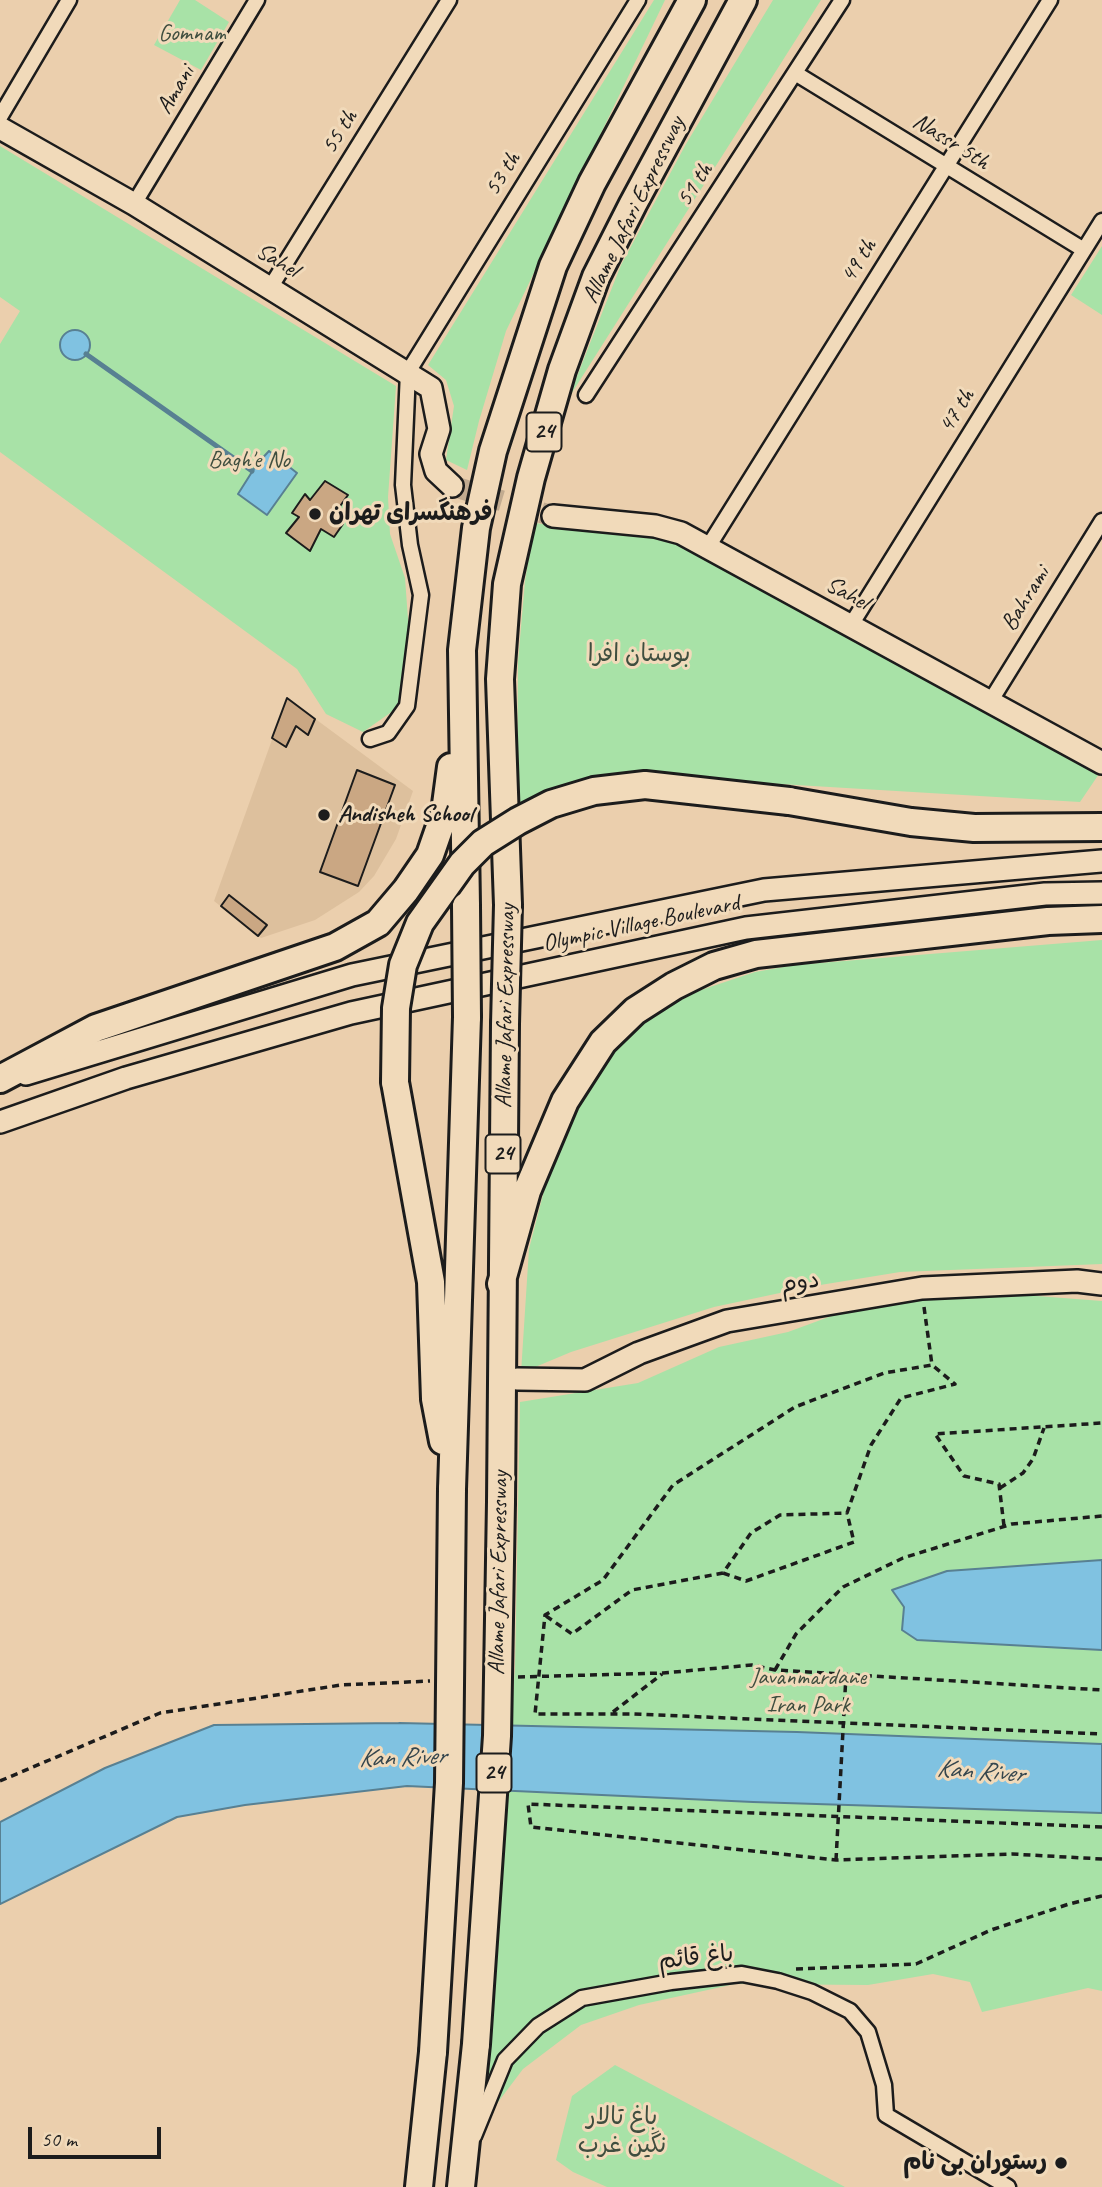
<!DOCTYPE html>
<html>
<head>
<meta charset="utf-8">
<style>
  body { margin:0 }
  #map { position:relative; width:1102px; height:2187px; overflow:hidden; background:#ebcfad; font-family:Caveat,sans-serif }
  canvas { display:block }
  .scale { position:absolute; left:28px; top:2127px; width:133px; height:32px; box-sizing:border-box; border:4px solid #1c1c1c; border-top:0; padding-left:9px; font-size:21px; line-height:24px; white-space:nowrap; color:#1c1c1c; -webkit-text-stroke:5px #f1daba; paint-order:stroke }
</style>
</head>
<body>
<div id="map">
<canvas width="1102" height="2187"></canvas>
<div class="scale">50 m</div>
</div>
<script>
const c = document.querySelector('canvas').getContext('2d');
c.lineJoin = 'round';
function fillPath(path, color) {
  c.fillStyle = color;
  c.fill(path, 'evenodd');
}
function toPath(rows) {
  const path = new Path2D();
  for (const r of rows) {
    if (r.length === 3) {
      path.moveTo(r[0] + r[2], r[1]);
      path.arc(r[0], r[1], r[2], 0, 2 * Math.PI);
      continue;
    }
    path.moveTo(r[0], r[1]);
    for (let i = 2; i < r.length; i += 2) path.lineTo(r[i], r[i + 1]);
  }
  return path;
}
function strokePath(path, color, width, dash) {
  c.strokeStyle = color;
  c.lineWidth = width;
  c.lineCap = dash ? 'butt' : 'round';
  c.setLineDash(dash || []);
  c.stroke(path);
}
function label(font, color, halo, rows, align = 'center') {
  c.font = font + ' Caveat,"Playpen Sans Arabic",sans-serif';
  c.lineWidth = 6;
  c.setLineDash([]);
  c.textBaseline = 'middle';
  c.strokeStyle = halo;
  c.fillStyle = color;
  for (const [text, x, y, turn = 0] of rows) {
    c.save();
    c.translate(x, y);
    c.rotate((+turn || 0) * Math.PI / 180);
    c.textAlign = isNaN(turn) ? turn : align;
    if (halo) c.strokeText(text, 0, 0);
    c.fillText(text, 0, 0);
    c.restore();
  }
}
const built = toPath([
  [287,698,413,791,396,839,374,876,359,892,315,920,261,938,214,901]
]);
const green = toPath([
  [180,0,195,0,229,22,201,70,154,45],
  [654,0,665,0,506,331,479,421,467,470,446,460,454,406,446,380,428,365],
  [773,0,821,0,568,399,621,265,686,144],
  [0,146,396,386,388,497,390,534,405,578,409,633,400,706,363,732,326,714,297,669,0,452,0,344,20,311,0,297],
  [1102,246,1102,315,1071,295],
  [534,523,674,538,1101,771,1080,802,646,776,517,807,518,662,525,581],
  [1102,940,1102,1264,900,1272,808,1287,714,1307,571,1352,521,1373,529,1249,545,1187,567,1122,593,1072,635,1023,686,995,755,972,795,965],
  [932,1295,1024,1295,1102,1301,1102,1991,1088,1988,982,2012,970,1982,933,1974,868,1985,735,1984,639,2005,581,2025,523,2069,480,2126,515,1668,520,1402,638,1383,719,1347,788,1332,864,1304],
  [615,2065,845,2187,607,2187,573,2172,556,2160,572,2096]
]);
const water = toPath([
  [75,345,15],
  [269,451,297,473,267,515,238,494,257,464,269,451],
  [1102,1560,1102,1650,917,1640,902,1630,904,1607,892,1590,947,1571,1102,1560],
  [399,1723,797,1732,1102,1744,1102,1813,753,1802,407,1786,245,1805,177,1817,0,1904,0,1822,105,1768,214,1725,399,1723]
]);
const stream = toPath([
  [86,354,252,471]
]);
const building = toPath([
  [325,481,348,495,333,516,343,524,334,537,321,529,310,551,286,533,299,517,292,513,305,494,310,500,325,481],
  [287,698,315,719,308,735,296,726,286,747,272,738,287,698],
  [357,770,395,785,358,886,320,872,357,770],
  [229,895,267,925,258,936,221,906,229,895]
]);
const secondaryTunnel = toPath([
  [452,486,553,516]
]);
const path = toPath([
  [924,1307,932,1365,884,1373,795,1407,673,1485,603,1580,545,1615,535,1714,634,1714,1102,1734],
  [1000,1488,1023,1473,1033,1459,1044,1428],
  [1004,1526,999,1484,964,1476,935,1434,1102,1423],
  [723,1573,746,1581,854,1542,847,1513],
  [546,1616,572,1634,632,1590,723,1573,751,1533,780,1515,847,1513,871,1445,901,1398,955,1384,932,1365],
  [775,1670,796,1634,843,1587,903,1558,1012,1524,1102,1516],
  [518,1677,663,1673,752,1665,775,1670,1102,1690],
  [613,1712,662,1674],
  [0,1781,160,1713,341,1685,430,1681],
  [1102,1827,528,1804,531,1827,836,1860,1012,1854,1102,1859],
  [796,1969,916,1964,991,1930,1069,1904,1102,1896]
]);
const street = toPath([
  [795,73,1084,250],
  [0,117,69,0],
  [134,204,257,0],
  [270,288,449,0],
  [586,395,842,0],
  [708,547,1050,0],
  [851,625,1102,221],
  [990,702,1102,521],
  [370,739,388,733,407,706,421,595,410,545,403,485,408,372,638,0],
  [474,2136,505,2060,538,2026,582,1998,671,1982,742,1974,778,1981,812,1992,850,2011,868,2032,884,2085,886,2115,1008,2187]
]);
const secondary = toPath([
  [0,128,134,204,431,388,439,429,431,454,436,471,452,486],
  [553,516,655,526,681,533,1102,763],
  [26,1074,352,975,764,890,1102,861],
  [0,1122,126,1078,351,1013,746,928,1045,894,1102,893],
  [517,1379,585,1380,639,1353,727,1321,922,1288,1077,1281,1102,1284]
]);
const highway = toPath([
  [789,801,911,822,974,828,1102,827],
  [508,905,500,679,507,584,531,478,562,370,596,277,633,204,743,0],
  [466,906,462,650,476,528,493,451,553,266,592,183,692,0],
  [0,1079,96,1028,335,947,378,923,406,890,430,855,445,812,451,767],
  [395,1082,431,1282,435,1399,443,1441],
  [501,1284,527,1191,565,1101,603,1042,635,1011,674,986,714,966,756,954,1048,921,1102,919],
  [452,1489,467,1017],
  [501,1502,505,1024],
  [419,2187,433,2052],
  [461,2187,476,2044]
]);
const pathBridge = toPath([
  [836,1860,846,1675]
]);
const highwayBridge = toPath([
  [466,906,467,1017],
  [505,1024,508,905],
  [395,1082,396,1008,403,965,420,923,462,864,483,843,518,821,551,804,594,791,645,785,789,801],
  [476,2044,497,1736,501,1502],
  [433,2052,449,1783,452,1489]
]);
const markers = [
  [315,514,7,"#1c1c1c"],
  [324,815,7,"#1c1c1c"],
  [1061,2163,7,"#1c1c1c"]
];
const shields = [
  [544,432,35],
  [503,1154,35],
  [494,1773,35]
];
const shieldNames = [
  ["24",544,432],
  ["24",503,1154],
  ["24",494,1773]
];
const parkNames = [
  ["Gomnam",192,34],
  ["Bagh'e No",249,461],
  ["بوستان افرا",639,655],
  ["Javanmardane",808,1678],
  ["Iran Park",808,1706],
  ["باغ تالار",622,2118],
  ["نگین غرب",622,2146]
];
const streetNames = [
  ["Amani",176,90,-59],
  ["55 th",340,132,-58],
  ["Nassr 5th",951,142,32],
  ["53 th",503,174,-58],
  ["51 th",695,185,-57],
  ["Allame Jafari Expressway",634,210,-64],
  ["Sahel",277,261,32],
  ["49 th",859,261,-58],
  ["47 th",957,411,-58],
  ["Sahel",847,594,29],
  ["Bahrami",1026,599,-58],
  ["Olympic Village Boulevard",641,924,-12],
  ["Allame Jafari Expressway",506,1006,-89],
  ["دوم",800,1283,-9],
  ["Allame Jafari Expressway",499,1573,-89],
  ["باغ قائم",696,1958,-6]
];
const poiNames = [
  ["فرهنگسرای تهران",329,514],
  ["Andisheh School",338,815],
  ["رستوران بی نام",1047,2163,"right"]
];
const waterNames = [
  ["Kan River",402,1758,-2],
  ["Kan River",980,1772,4]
];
fillPath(built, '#ddc09d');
fillPath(green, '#a8e2a7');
fillPath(water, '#80c2e1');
strokePath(water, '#588092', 2);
strokePath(stream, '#588092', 5);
fillPath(building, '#caa783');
strokePath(building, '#1c1c1c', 2);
strokePath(secondaryTunnel, '#c2ab90', 21, [21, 10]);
strokePath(street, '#1c1c1c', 19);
strokePath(secondary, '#1c1c1c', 26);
strokePath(highway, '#1c1c1c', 32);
strokePath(path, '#1c1c1c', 3.5, [7, 5]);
strokePath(street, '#f1daba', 14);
strokePath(secondary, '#f1daba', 21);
strokePath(highway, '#f1daba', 26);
strokePath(highwayBridge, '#1c1c1c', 32, []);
strokePath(pathBridge, '#1c1c1c', 3.5, [7, 5]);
strokePath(highwayBridge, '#f1daba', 26);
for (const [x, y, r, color] of markers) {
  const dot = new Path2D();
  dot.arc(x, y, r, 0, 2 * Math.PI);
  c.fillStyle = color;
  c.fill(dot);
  strokePath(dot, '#f1daba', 2.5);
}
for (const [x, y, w] of shields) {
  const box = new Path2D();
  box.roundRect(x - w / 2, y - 19.5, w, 39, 5);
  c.fillStyle = '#f1daba';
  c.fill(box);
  strokePath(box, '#1c1c1c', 2);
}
label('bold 23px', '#1c1c1c', null, shieldNames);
label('24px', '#3f4e3f', '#f1daba', parkNames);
label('24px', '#1c1c1c', '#f1daba', streetNames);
label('bold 24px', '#1c1c1c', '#f1daba', poiNames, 'left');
label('italic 26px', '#35464d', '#f1daba', waterNames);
</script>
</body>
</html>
